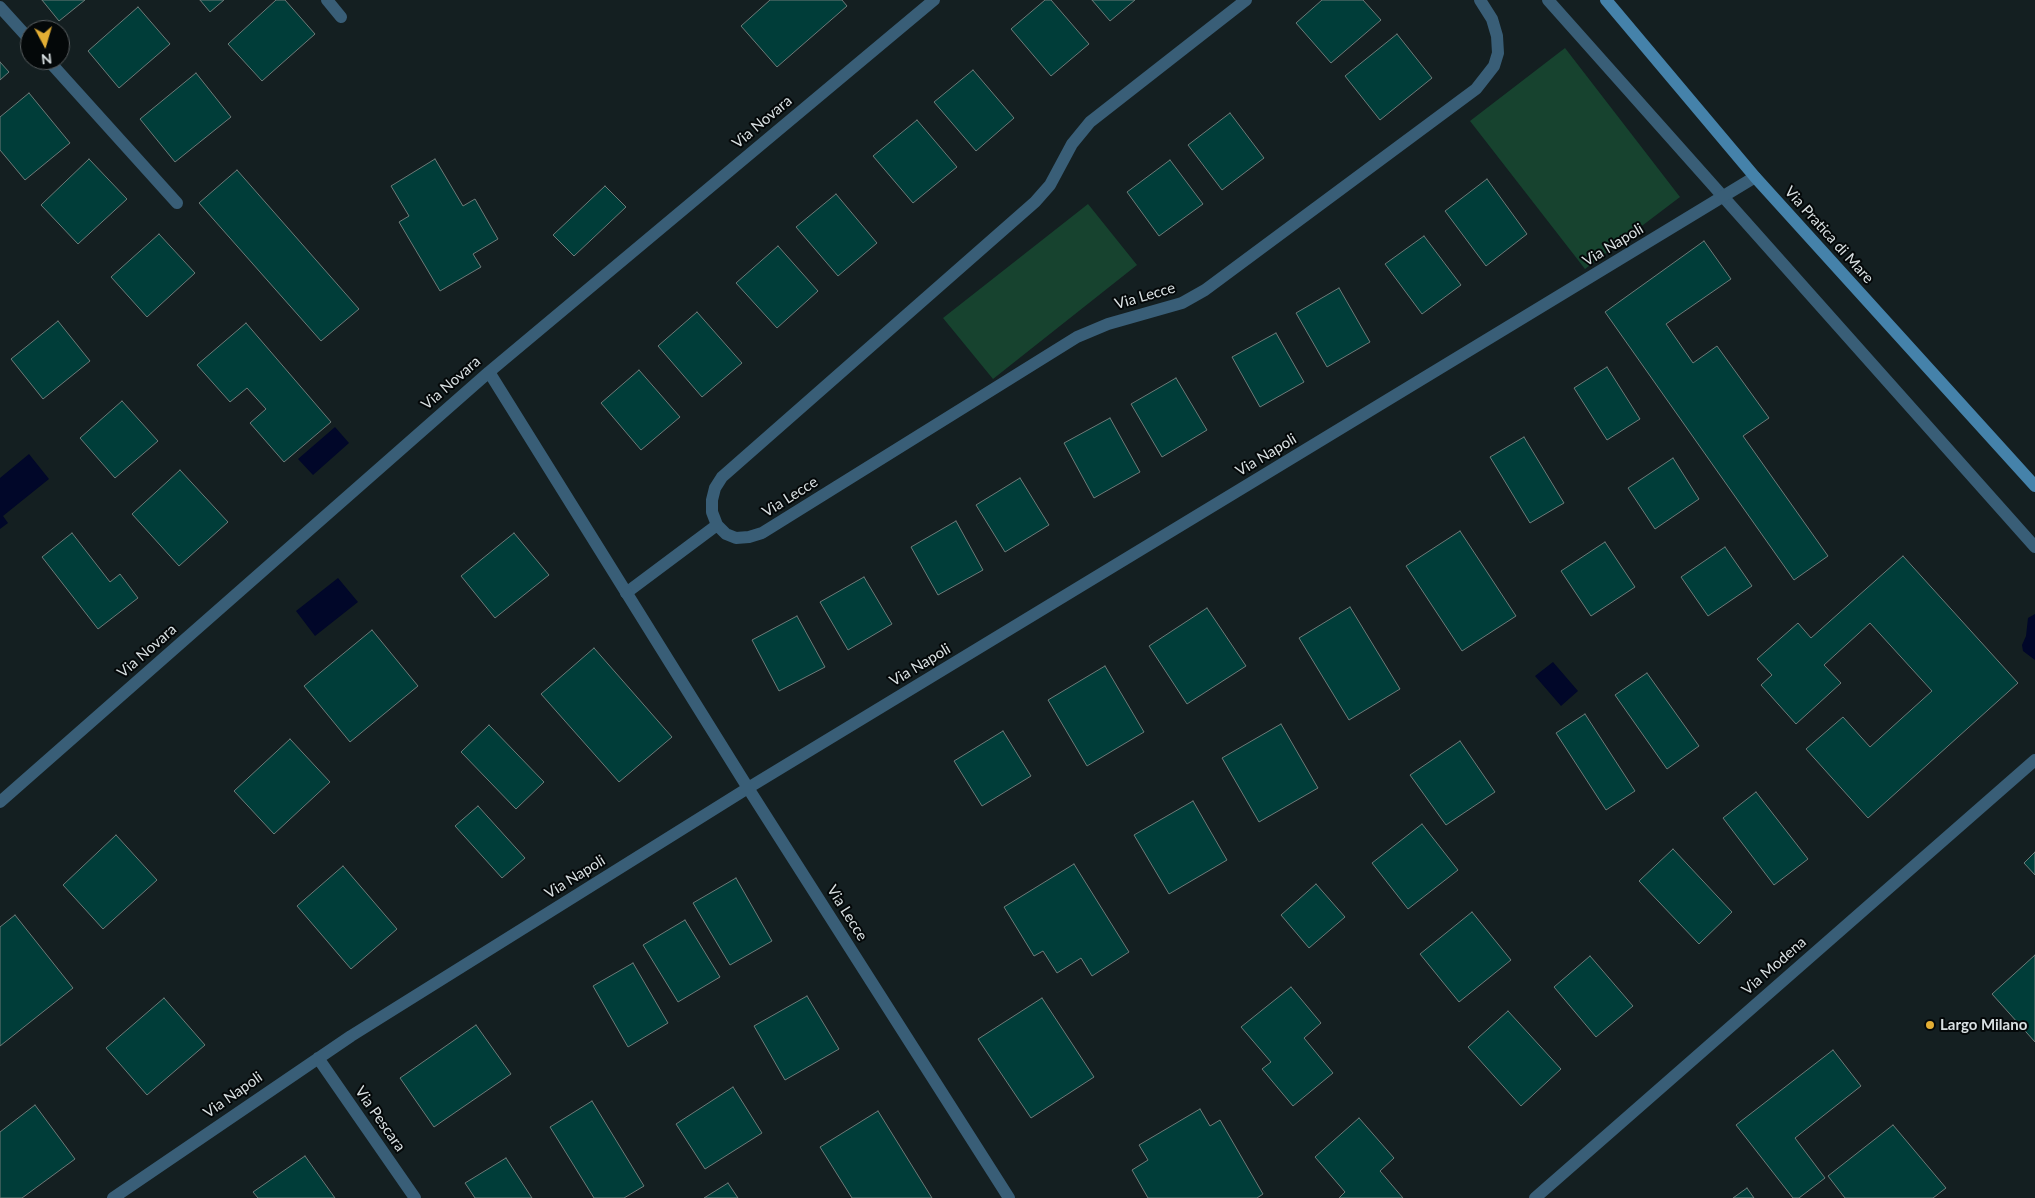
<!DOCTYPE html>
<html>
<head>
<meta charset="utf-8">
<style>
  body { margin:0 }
  #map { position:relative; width:2035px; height:1198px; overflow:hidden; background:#141f21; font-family:Lato,sans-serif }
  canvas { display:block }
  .north { position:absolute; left:20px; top:20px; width:50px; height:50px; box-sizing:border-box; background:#040809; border:1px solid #595e60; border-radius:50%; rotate:174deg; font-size:14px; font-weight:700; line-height:20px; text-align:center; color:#d9e0e2 }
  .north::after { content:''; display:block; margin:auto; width:18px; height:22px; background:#e3ae34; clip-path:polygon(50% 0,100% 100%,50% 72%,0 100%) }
</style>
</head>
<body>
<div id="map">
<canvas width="2035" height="1198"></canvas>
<div class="north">N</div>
</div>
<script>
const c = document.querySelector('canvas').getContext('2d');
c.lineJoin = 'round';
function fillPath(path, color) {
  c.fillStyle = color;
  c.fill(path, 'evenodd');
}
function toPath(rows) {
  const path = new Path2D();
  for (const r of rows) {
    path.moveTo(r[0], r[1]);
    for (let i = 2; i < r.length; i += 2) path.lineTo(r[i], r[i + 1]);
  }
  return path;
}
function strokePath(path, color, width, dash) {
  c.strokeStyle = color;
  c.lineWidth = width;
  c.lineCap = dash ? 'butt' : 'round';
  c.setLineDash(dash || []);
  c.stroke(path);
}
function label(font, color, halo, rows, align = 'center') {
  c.font = font + ' Lato,sans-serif';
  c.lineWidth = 4;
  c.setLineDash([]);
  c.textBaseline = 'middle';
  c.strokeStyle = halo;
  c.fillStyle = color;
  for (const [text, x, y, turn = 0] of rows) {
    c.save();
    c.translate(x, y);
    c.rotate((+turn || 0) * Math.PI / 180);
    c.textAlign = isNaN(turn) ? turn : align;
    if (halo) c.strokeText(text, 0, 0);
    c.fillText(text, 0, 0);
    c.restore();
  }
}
const green = toPath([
  [1565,48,1680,197,1585,269,1470,121],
  [1088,204,1137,265,993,379,943,318]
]);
const water = toPath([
  [335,427,349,443,313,475,298,459],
  [29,454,49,479,3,516,8,523,0,529,0,478],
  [338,578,358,602,315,636,296,611],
  [2035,614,2035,660,2023,651,2022,645,2026,636,2028,618],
  [1553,662,1578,691,1561,706,1535,676]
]);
const building = toPath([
  [42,0,85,0,59,21,42,0],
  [200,0,224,0,210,12,200,0],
  [276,0,285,0,315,34,262,81,228,44,276,0],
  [770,0,842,0,847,6,777,67,741,26,770,0],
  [1045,0,1051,0,1089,44,1051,76,1011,29,1045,0],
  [1092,0,1135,0,1110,21,1092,0],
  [1322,0,1363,0,1381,20,1331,63,1296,23,1322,0],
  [138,7,170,44,119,88,88,51,138,7],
  [1397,34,1432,78,1380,120,1345,76,1397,34],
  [0,62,9,72,0,80,0,62],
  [973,70,1014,118,976,151,934,102,973,70],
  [196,73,231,117,175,162,140,119,196,73],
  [29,93,70,143,25,180,0,150,0,117,29,93],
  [1230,113,1264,158,1222,190,1188,145,1230,113],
  [917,120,957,167,913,203,873,156,917,120],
  [89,159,127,199,78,244,41,205,89,159],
  [435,159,463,206,475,199,498,239,473,254,481,267,440,291,399,222,409,216,391,186,435,159],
  [1170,160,1203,204,1159,236,1127,192,1170,160],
  [237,170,359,309,321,341,199,203,237,170],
  [1487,179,1527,234,1486,266,1445,211,1487,179],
  [605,186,626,207,574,256,553,235,605,186],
  [836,194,877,243,838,276,796,227,836,194],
  [159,234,195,273,147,317,111,277,159,234],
  [1424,236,1461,285,1422,314,1385,264,1424,236],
  [1704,241,1731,279,1666,324,1693,363,1717,346,1769,418,1743,436,1828,556,1794,580,1605,312,1704,241],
  [778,246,818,291,777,328,736,283,778,246],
  [1339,288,1370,342,1327,367,1296,313,1339,288],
  [697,312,742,363,702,397,658,346,697,312],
  [58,321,90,361,43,399,11,359,58,321],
  [246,323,331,422,284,462,250,423,266,409,247,388,230,402,197,365,246,323],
  [1276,333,1304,382,1260,407,1232,357,1276,333],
  [1607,367,1640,419,1607,440,1574,388,1607,367],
  [639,370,680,417,641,450,601,403,639,370],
  [1176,378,1207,430,1162,457,1131,404,1176,378],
  [122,401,158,441,115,478,80,438,122,401],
  [1110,418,1140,472,1094,498,1064,443,1110,418],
  [1524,437,1564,503,1530,523,1490,457,1524,437],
  [1673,458,1699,499,1655,529,1628,488,1673,458],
  [180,470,228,522,179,566,132,514,180,470],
  [1020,478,1049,525,1005,552,976,505,1020,478],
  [956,521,983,570,938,595,911,547,956,521],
  [1460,531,1516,616,1462,651,1406,566,1460,531],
  [72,533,110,582,120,574,138,598,98,629,42,557,72,533],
  [514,533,549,575,495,618,461,576,514,533],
  [1605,542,1635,587,1591,616,1561,571,1605,542],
  [1725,547,1752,586,1708,616,1681,577,1725,547],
  [1903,556,2018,683,1868,818,1806,749,1843,717,1870,747,1932,691,1870,623,1824,665,1841,683,1796,724,1761,685,1772,675,1757,659,1798,623,1811,638,1903,556],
  [864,577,892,624,848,650,820,602,864,577],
  [1350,607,1400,689,1349,720,1299,638,1350,607],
  [1207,608,1246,666,1187,704,1149,646,1207,608],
  [797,616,825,667,779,691,752,640,797,616],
  [372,630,418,686,350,742,304,686,372,630],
  [594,648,672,737,619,782,541,694,594,648],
  [1105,666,1144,732,1087,766,1048,700,1105,666],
  [1647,673,1699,746,1667,769,1615,695,1647,673],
  [1585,714,1635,791,1606,810,1556,733,1585,714],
  [1281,724,1318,788,1259,822,1222,758,1281,724],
  [489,725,544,782,516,809,461,752,489,725],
  [1003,731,1031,776,982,806,954,761,1003,731],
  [290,739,330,782,274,834,234,791,290,739],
  [1460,741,1495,792,1446,825,1410,775,1460,741],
  [1756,792,1808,859,1774,885,1723,818,1756,792],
  [1193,801,1227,860,1169,894,1134,835,1193,801],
  [478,806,525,858,502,878,455,826,478,806],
  [1422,824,1458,870,1408,909,1372,863,1422,824],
  [116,835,157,880,103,929,63,885,116,835],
  [1673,849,1732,912,1699,944,1639,881,1673,849],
  [2035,852,2035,875,2024,863,2035,852],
  [1074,864,1129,952,1092,976,1081,958,1057,973,1043,951,1034,956,1004,907,1074,864],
  [343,866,397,929,351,969,297,906,343,866],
  [736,878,772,941,730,965,693,903,736,878],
  [1316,884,1345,917,1309,948,1281,915,1316,884],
  [1472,912,1511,960,1459,1002,1420,954,1472,912],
  [15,915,73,988,0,1046,0,927,15,915],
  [685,920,720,977,678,1002,643,945,685,920],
  [2035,955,2035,1042,1992,994,2035,955],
  [1590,956,1633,1006,1596,1037,1554,987,1590,956],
  [633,963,668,1023,628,1047,593,986,633,963],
  [1291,987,1321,1023,1304,1038,1333,1073,1293,1106,1262,1069,1271,1062,1241,1027,1291,987],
  [807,996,839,1049,785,1080,754,1026,807,996],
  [164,998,205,1045,147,1095,106,1048,164,998],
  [1042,998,1094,1077,1031,1118,978,1039,1042,998],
  [1508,1011,1561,1069,1521,1106,1468,1047,1508,1011],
  [476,1025,511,1074,434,1127,400,1078,476,1025],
  [1833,1050,1861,1086,1795,1138,1825,1178,1799,1198,1793,1198,1736,1125,1833,1050],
  [733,1087,762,1133,705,1169,676,1124,733,1087],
  [592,1101,644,1186,624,1198,594,1198,550,1127,592,1101],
  [35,1105,75,1159,22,1198,0,1198,0,1132,35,1105],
  [1200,1109,1210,1126,1220,1120,1263,1194,1257,1198,1148,1198,1132,1170,1148,1160,1139,1145,1200,1109],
  [878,1111,932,1198,852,1198,820,1147,878,1111],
  [1359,1118,1394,1158,1380,1171,1403,1198,1339,1198,1345,1192,1315,1157,1359,1118],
  [1893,1125,1946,1188,1933,1198,1845,1198,1828,1176,1893,1125],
  [305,1156,335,1198,258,1198,253,1192,305,1156],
  [506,1158,532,1198,475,1198,465,1183,506,1158],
  [728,1183,738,1198,704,1198,728,1183],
  [1747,1188,1754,1198,1733,1198,1747,1188]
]);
const lane = toPath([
  [327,0,341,17],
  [1246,0,1090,122,1072,144,1050,185,1035,202,722,477,715,488,712,500,712,512,717,525,726,534,736,538,749,537,762,533,1077,337,1108,324,1182,303,1205,290,1476,89,1494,66,1498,53,1497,36,1492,19,1480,0],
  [1548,0,2035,547],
  [0,7,30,40],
  [48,60,177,203],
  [626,593,717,525]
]);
const street = toPath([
  [489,372,748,788,1009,1198],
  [0,802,489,372,934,0],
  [318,1058,415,1198],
  [113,1198,351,1036,748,788,1755,177],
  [1535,1198,2035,760]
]);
const secondary = toPath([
  [1606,0,1755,177,2035,486]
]);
const markers = [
  [1930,1025,5,"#e3ae34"]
];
const streetNames = [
  ["Via Novara",762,122,-40],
  ["Via Pratica di Mare",1829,235,48],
  ["Via Napoli",1613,245,-31],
  ["Via Lecce",1145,296,-16],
  ["Via Novara",451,383,-41],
  ["Via Napoli",1266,455,-31],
  ["Via Lecce",790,497,-32],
  ["Via Novara",147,651,-41],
  ["Via Napoli",920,665,-31],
  ["Via Napoli",575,877,-32],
  ["Via Lecce",847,913,58],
  ["Via Modena",1774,966,-41],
  ["Via Napoli",233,1095,-35],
  ["Via Pescara",380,1119,55]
];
const poiNames = [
  ["Largo Milano",1940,1025]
];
fillPath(green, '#17432f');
fillPath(water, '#010729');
fillPath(building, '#003d39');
strokePath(building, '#6d7b79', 1);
strokePath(lane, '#395e77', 12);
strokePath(street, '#395e77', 12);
strokePath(secondary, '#4582aa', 12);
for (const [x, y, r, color] of markers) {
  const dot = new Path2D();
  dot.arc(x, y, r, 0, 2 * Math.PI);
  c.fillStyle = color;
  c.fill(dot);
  strokePath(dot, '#040809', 2);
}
label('15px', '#d9e0e2', '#040809', streetNames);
label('bold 15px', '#d9e0e2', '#040809', poiNames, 'left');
</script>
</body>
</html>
